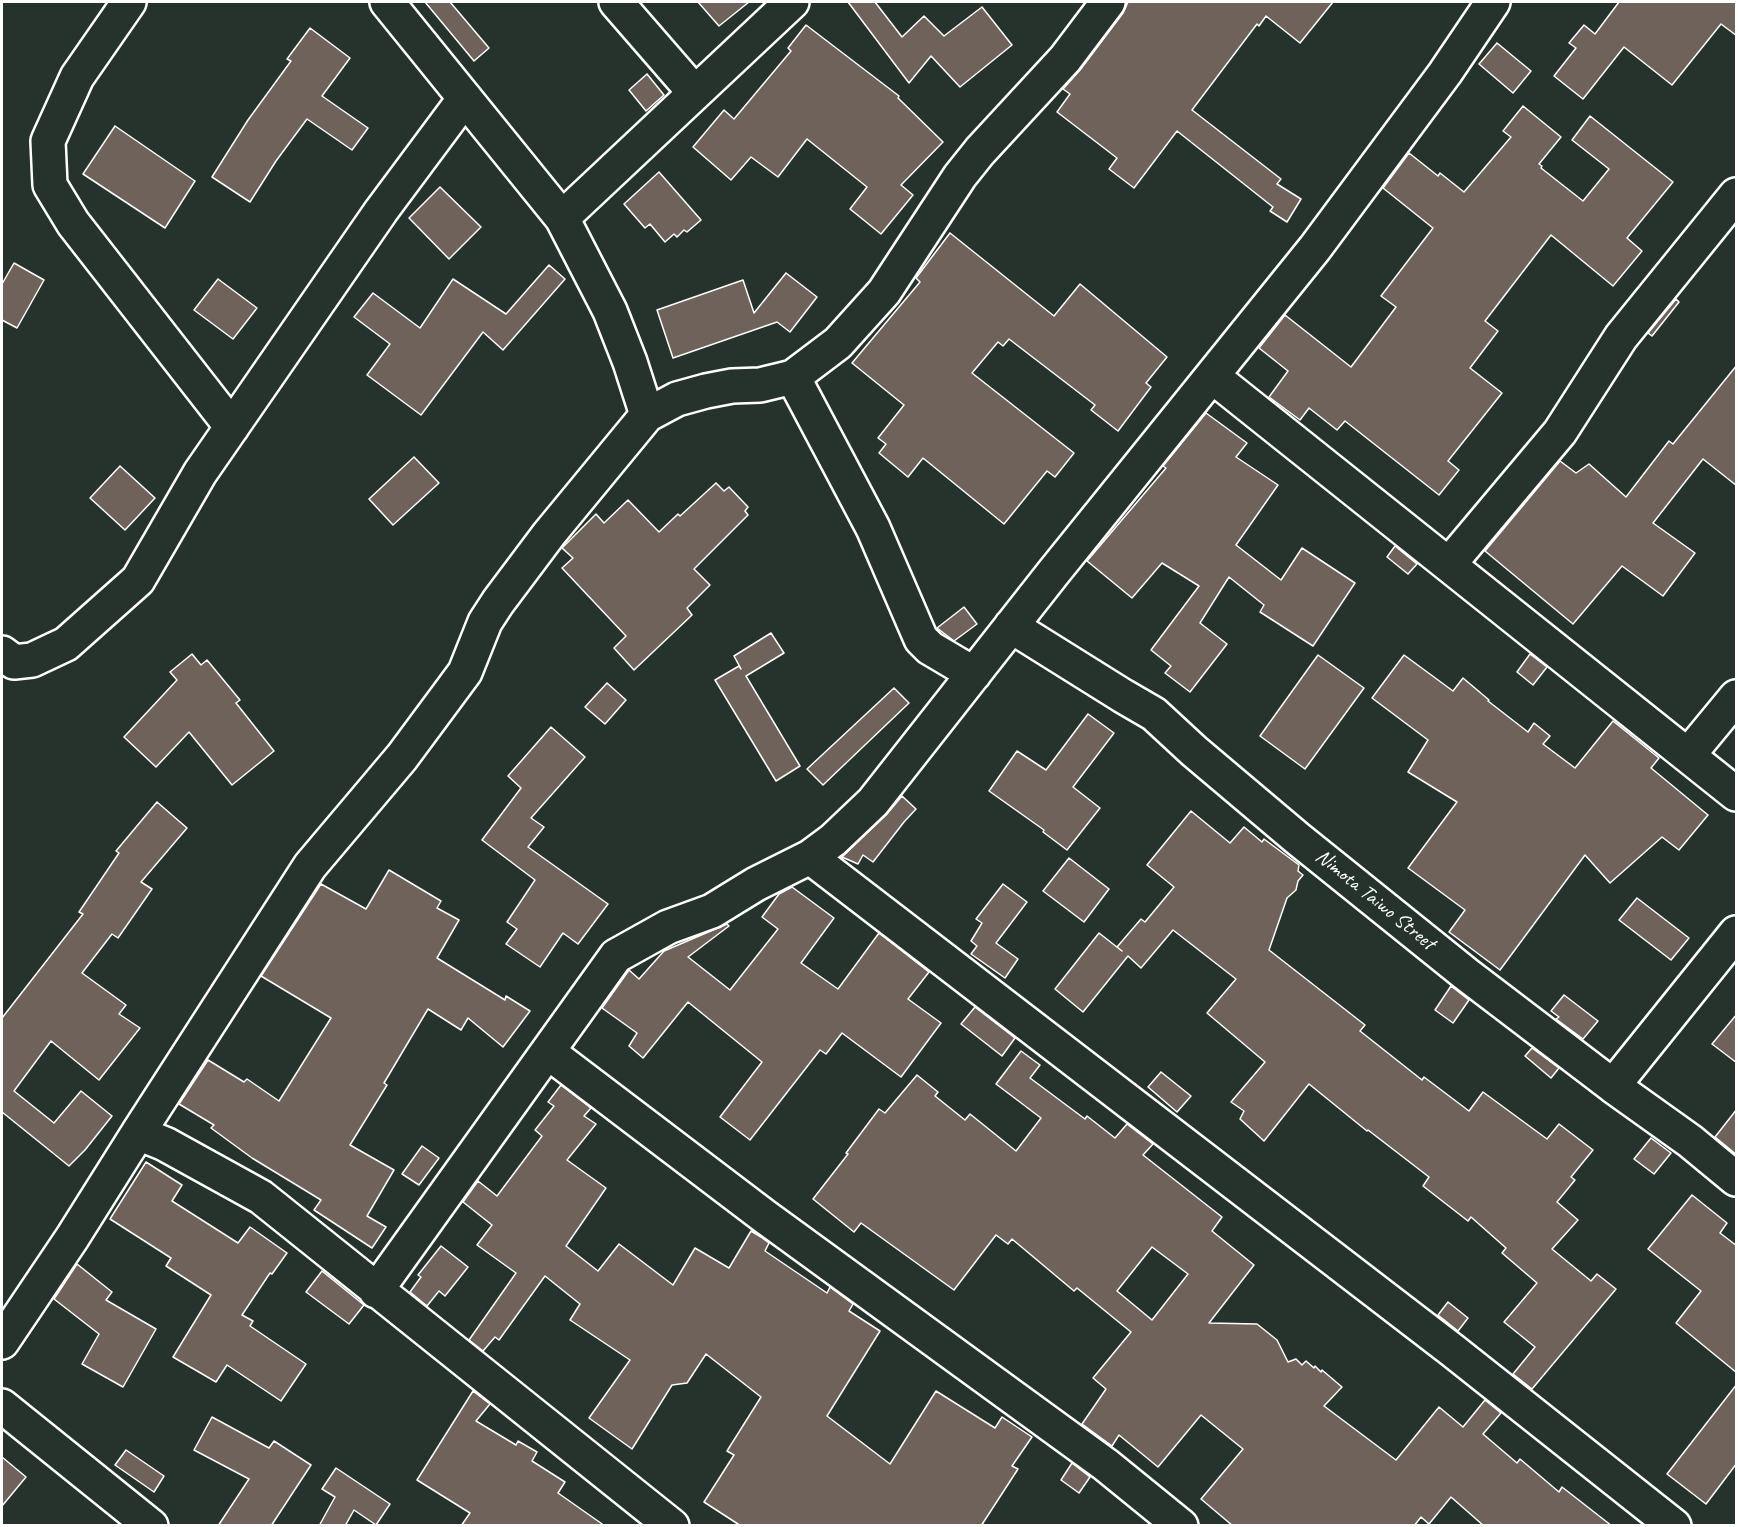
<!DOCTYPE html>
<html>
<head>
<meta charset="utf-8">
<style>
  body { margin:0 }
  #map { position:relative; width:1738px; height:1527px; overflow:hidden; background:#26332d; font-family:Caveat,sans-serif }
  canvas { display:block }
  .frame { position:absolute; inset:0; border:3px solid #fff; pointer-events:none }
</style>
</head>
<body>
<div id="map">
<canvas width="1738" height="1527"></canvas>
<div class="frame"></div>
</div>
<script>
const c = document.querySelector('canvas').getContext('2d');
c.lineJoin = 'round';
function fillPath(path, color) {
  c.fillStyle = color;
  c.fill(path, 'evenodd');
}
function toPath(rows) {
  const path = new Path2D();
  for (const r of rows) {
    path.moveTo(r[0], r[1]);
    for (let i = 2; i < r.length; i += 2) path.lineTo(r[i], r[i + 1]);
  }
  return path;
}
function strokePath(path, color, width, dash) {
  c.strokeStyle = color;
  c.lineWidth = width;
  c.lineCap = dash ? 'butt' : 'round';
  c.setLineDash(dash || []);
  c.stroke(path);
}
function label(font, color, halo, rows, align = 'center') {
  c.font = font + ' Caveat,sans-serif';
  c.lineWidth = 5;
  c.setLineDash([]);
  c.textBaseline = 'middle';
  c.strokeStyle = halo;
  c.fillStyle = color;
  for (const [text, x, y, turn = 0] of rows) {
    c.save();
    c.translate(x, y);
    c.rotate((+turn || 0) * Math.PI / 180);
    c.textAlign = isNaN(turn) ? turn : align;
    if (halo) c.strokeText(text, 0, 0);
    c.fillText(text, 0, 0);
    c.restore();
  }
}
const building = toPath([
  [425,2,450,2,489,48,474,61,425,2],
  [698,2,749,2,719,26,698,2],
  [848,2,875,2,902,37,924,16,944,36,982,7,1012,45,960,87,931,56,909,83,848,2],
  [1128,2,1333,2,1300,43,1266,16,1259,26,1257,24,1192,110,1281,179,1277,184,1301,199,1287,222,1270,211,1273,207,1177,131,1134,188,1109,169,1117,158,1057,112,1070,94,1063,89,1080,70,1123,13,1128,2],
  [1619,2,1737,2,1737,36,1721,24,1672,85,1624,47,1583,99,1554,76,1576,48,1569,43,1584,25,1595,34,1619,2],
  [806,25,899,96,898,98,943,142,901,185,913,195,881,234,850,209,867,187,807,139,778,177,751,157,731,180,693,147,724,110,734,119,791,51,788,48,806,25],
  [310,28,350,58,322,96,368,128,352,150,307,119,276,161,250,202,212,177,248,120,291,61,287,59,310,28],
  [1497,43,1531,71,1513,93,1479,64,1497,43],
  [647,74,664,95,646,111,629,90,647,74],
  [1523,106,1561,137,1539,164,1542,166,1541,168,1583,201,1609,169,1572,140,1590,116,1673,182,1627,238,1642,251,1613,286,1551,235,1485,321,1498,331,1470,368,1502,393,1448,461,1459,470,1439,495,1345,421,1337,430,1309,408,1300,420,1269,397,1288,371,1259,348,1285,315,1351,367,1396,307,1381,296,1433,228,1383,188,1409,153,1438,176,1440,173,1464,192,1511,137,1503,131,1523,106],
  [115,126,195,181,165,228,83,174,115,126],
  [659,172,701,220,687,232,684,230,677,237,674,234,665,242,650,224,645,228,624,204,659,172],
  [440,187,481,227,449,259,409,218,440,187],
  [950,233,1054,316,1080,284,1167,357,1146,383,1151,387,1118,431,1091,410,1095,405,1009,339,1003,346,998,342,972,373,1074,453,1055,477,1047,471,1004,524,923,458,908,477,879,453,886,444,878,438,904,405,852,363,920,282,916,278,950,233],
  [14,263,44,280,17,328,2,320,2,284,14,263],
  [549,265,565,279,503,350,483,332,421,415,367,375,390,344,354,317,373,293,420,328,453,279,506,314,549,265],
  [786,273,817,297,790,332,777,322,673,358,657,310,743,280,754,313,786,273],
  [218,279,257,308,233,339,194,310,218,279],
  [1676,299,1679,302,1652,336,1648,333,1676,299],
  [1737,365,1737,486,1703,459,1653,523,1695,553,1663,596,1622,566,1573,624,1485,551,1560,461,1576,473,1589,464,1626,497,1669,441,1673,444,1737,365],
  [1206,413,1247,443,1236,457,1278,485,1236,545,1281,580,1302,548,1355,583,1313,646,1260,612,1264,605,1229,577,1200,623,1227,644,1190,692,1165,673,1171,666,1151,650,1199,586,1162,563,1132,598,1087,561,1166,468,1163,466,1206,413],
  [414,457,439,483,393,525,369,499,414,457],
  [120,466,155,498,125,530,90,498,120,466],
  [716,483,724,491,729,487,748,507,745,511,748,515,694,569,710,585,687,608,692,615,634,670,614,648,626,636,562,568,573,558,562,548,596,514,604,523,628,500,659,532,678,514,680,516,716,483],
  [1395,546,1417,564,1408,574,1387,557,1395,546],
  [964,607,977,624,954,641,937,628,964,607],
  [771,633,784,653,746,676,800,766,776,781,715,680,739,666,741,669,734,656,771,633],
  [192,654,201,665,207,660,240,700,236,703,274,751,232,785,189,732,156,767,124,737,177,680,170,672,192,654],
  [1530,654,1547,667,1533,685,1517,672,1530,654],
  [1318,655,1364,688,1305,769,1260,736,1318,655],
  [1404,655,1453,691,1463,678,1489,700,1488,701,1528,732,1534,723,1550,736,1543,744,1575,768,1613,721,1659,758,1651,768,1708,815,1679,850,1662,837,1610,883,1585,855,1500,970,1449,932,1465,910,1408,868,1457,802,1408,772,1428,740,1372,698,1404,655],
  [607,683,626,700,605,724,585,707,607,683],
  [894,688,909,703,823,785,807,769,894,688],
  [1088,714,1114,733,1073,787,1100,808,1067,850,1043,832,1044,830,989,791,1017,751,1046,770,1088,714],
  [551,727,585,757,531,818,544,827,528,847,608,904,578,944,563,933,540,967,506,944,517,929,507,922,535,880,482,840,521,788,508,776,551,727],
  [902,796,916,809,904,822,873,862,863,855,858,864,842,857,886,815,902,796],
  [157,802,187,828,141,882,152,889,118,938,112,934,82,973,126,1005,119,1014,140,1028,99,1080,51,1041,14,1091,54,1123,81,1091,112,1116,85,1150,69,1166,2,1112,2,1018,83,914,79,912,119,853,116,851,157,802],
  [1191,811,1230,843,1244,827,1262,842,1264,839,1299,865,1298,871,1303,875,1298,881,1296,890,1287,898,1269,950,1365,1025,1360,1031,1422,1080,1424,1077,1469,1111,1483,1092,1547,1139,1559,1124,1593,1150,1571,1177,1575,1180,1557,1202,1578,1220,1552,1249,1591,1281,1597,1274,1616,1289,1532,1389,1513,1374,1535,1347,1504,1322,1537,1283,1502,1253,1506,1248,1471,1217,1468,1221,1423,1186,1429,1177,1368,1130,1367,1131,1309,1084,1264,1141,1240,1119,1244,1111,1231,1102,1265,1062,1207,1013,1236,979,1173,930,1141,968,1128,956,1083,1012,1055,989,1099,933,1122,951,1117,947,1141,919,1145,922,1174,887,1147,865,1191,811],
  [1069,858,1109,889,1084,922,1043,891,1069,858],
  [389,870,441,901,437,908,459,920,437,958,505,1000,506,996,530,1011,503,1047,468,1018,461,1030,428,1009,384,1083,387,1085,350,1145,394,1170,367,1216,386,1227,372,1248,314,1210,321,1200,252,1158,211,1128,214,1125,179,1104,208,1060,244,1082,247,1079,279,1101,331,1018,261,976,321,884,366,909,389,870],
  [1003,884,1027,902,996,943,1018,959,1005,978,971,954,977,946,971,941,982,923,976,919,1003,884],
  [792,887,834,918,801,963,838,989,879,933,929,972,908,999,941,1023,901,1077,842,1033,826,1054,820,1050,750,1140,720,1117,762,1062,688,1002,643,1058,629,1046,637,1033,602,1008,629,970,639,979,664,951,727,924,729,926,688,957,730,990,778,929,762,917,779,894,792,887],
  [1637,898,1689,938,1671,960,1619,920,1637,898],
  [1451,986,1469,1000,1453,1023,1435,1010,1451,986],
  [1564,995,1598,1021,1583,1039,1556,1019,1559,1017,1551,1011,1564,995],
  [975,1007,1015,1038,1002,1056,961,1024,975,1007],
  [1737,1014,1737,1063,1712,1044,1737,1014],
  [1532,1048,1559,1068,1551,1078,1525,1056,1532,1048],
  [1021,1051,1040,1065,1030,1078,1085,1119,1087,1116,1115,1138,1127,1124,1153,1144,1143,1155,1222,1217,1212,1231,1254,1265,1209,1323,1257,1324,1277,1340,1288,1362,1296,1359,1302,1365,1306,1361,1314,1368,1315,1366,1321,1372,1322,1370,1342,1387,1324,1406,1396,1460,1439,1407,1463,1427,1485,1400,1501,1413,1483,1434,1517,1463,1520,1459,1559,1492,1562,1487,1612,1526,1484,1526,1451,1497,1429,1524,1421,1517,1414,1526,1233,1526,1201,1499,1243,1449,1201,1415,1158,1467,1119,1435,1112,1446,1082,1424,1106,1389,1093,1378,1131,1332,1077,1288,1074,1291,1012,1239,1008,1244,996,1235,954,1290,861,1223,854,1232,813,1199,848,1154,846,1153,879,1109,885,1113,917,1075,938,1092,935,1096,965,1120,970,1114,1016,1151,1041,1118,996,1084,1021,1051],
  [1152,1247,1188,1274,1152,1320,1117,1291,1152,1247],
  [1161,1072,1191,1096,1177,1112,1148,1087,1161,1072],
  [561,1085,591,1108,584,1116,596,1124,567,1160,606,1188,566,1246,598,1271,619,1244,673,1285,695,1248,729,1268,751,1231,761,1237,769,1243,765,1251,827,1293,830,1287,853,1304,849,1311,880,1331,827,1416,890,1464,936,1391,995,1428,1002,1417,1032,1437,1012,1466,1018,1469,981,1526,741,1526,704,1502,734,1455,727,1451,761,1397,706,1354,687,1383,672,1385,632,1449,589,1418,630,1360,570,1320,580,1304,545,1276,499,1340,495,1337,483,1351,469,1340,516,1273,477,1245,492,1225,463,1202,478,1181,497,1196,542,1136,535,1130,554,1106,548,1102,561,1085],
  [1737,1109,1737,1155,1715,1137,1737,1109],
  [1651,1138,1671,1153,1654,1174,1634,1159,1651,1138],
  [422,1146,439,1158,419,1185,402,1174,422,1146],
  [146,1162,182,1185,172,1201,238,1243,250,1227,287,1253,272,1274,270,1273,242,1315,253,1321,250,1326,306,1364,281,1401,227,1365,216,1382,173,1357,211,1295,166,1266,171,1258,110,1219,146,1162],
  [1692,1195,1727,1223,1720,1233,1737,1246,1737,1373,1676,1323,1701,1291,1648,1249,1692,1195],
  [441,1246,468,1267,445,1296,439,1291,427,1306,410,1292,421,1277,418,1275,441,1246],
  [77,1264,112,1292,106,1300,156,1329,123,1387,82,1364,99,1334,54,1299,77,1264],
  [322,1271,364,1305,349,1324,306,1292,322,1271],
  [1448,1302,1468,1318,1458,1331,1438,1315,1448,1302],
  [1737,1384,1737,1463,1706,1504,1667,1474,1737,1384],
  [473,1391,490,1404,476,1421,516,1445,518,1441,537,1452,532,1461,565,1482,558,1493,605,1526,461,1526,470,1513,417,1480,473,1391],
  [212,1417,269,1448,274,1441,311,1465,271,1526,218,1526,249,1479,194,1450,212,1417],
  [126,1450,164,1476,154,1492,115,1465,126,1450],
  [2,1457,26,1477,2,1506,2,1457],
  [1072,1463,1090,1477,1079,1493,1061,1480,1072,1463],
  [336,1468,390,1504,376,1525,354,1510,345,1526,319,1526,335,1497,322,1489,336,1468]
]);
const minor = toPath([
  [129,2,77,77,48,141,50,185,73,223,232,427],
  [387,2,562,218,610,311,630,362,647,415],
  [616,2,695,93],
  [562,218,792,2],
  [1212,376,1736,794],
  [793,377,873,528,921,639,930,648,974,674],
  [1450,563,1560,432,1621,337,1736,195],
  [1011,626,1123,696,1154,714,1194,751,1297,838,1466,974,1613,1086,1690,1141,1736,1179],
  [2,653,14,662,32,660,66,644,138,580,200,473,381,211,465,98],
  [1689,754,1736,697],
  [810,857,1452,1350,1674,1526],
  [548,1052,764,1216,1106,1465,1181,1526],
  [1613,1086,1736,933],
  [138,1133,310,866,402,757,465,672,485,622,498,602,549,534,647,415,677,399,706,391,732,386,760,385,793,377,838,343,884,292,960,176,980,151,1065,59,1108,2],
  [376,1291,616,956,668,927,712,911,756,884,810,857,833,840,873,802,1053,573,1315,248,1445,73,1493,2],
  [2,1342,72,1238,138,1133,165,1144,261,1197,672,1526],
  [2,1406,151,1526]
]);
const streetNames = [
  ["Nimota Taiwo Street",1375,900,39]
];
fillPath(building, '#6e625a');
strokePath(building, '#fff', 1.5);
strokePath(minor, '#fff', 38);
strokePath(minor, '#26332d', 33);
label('21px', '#fff', '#26332d', streetNames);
</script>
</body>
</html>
